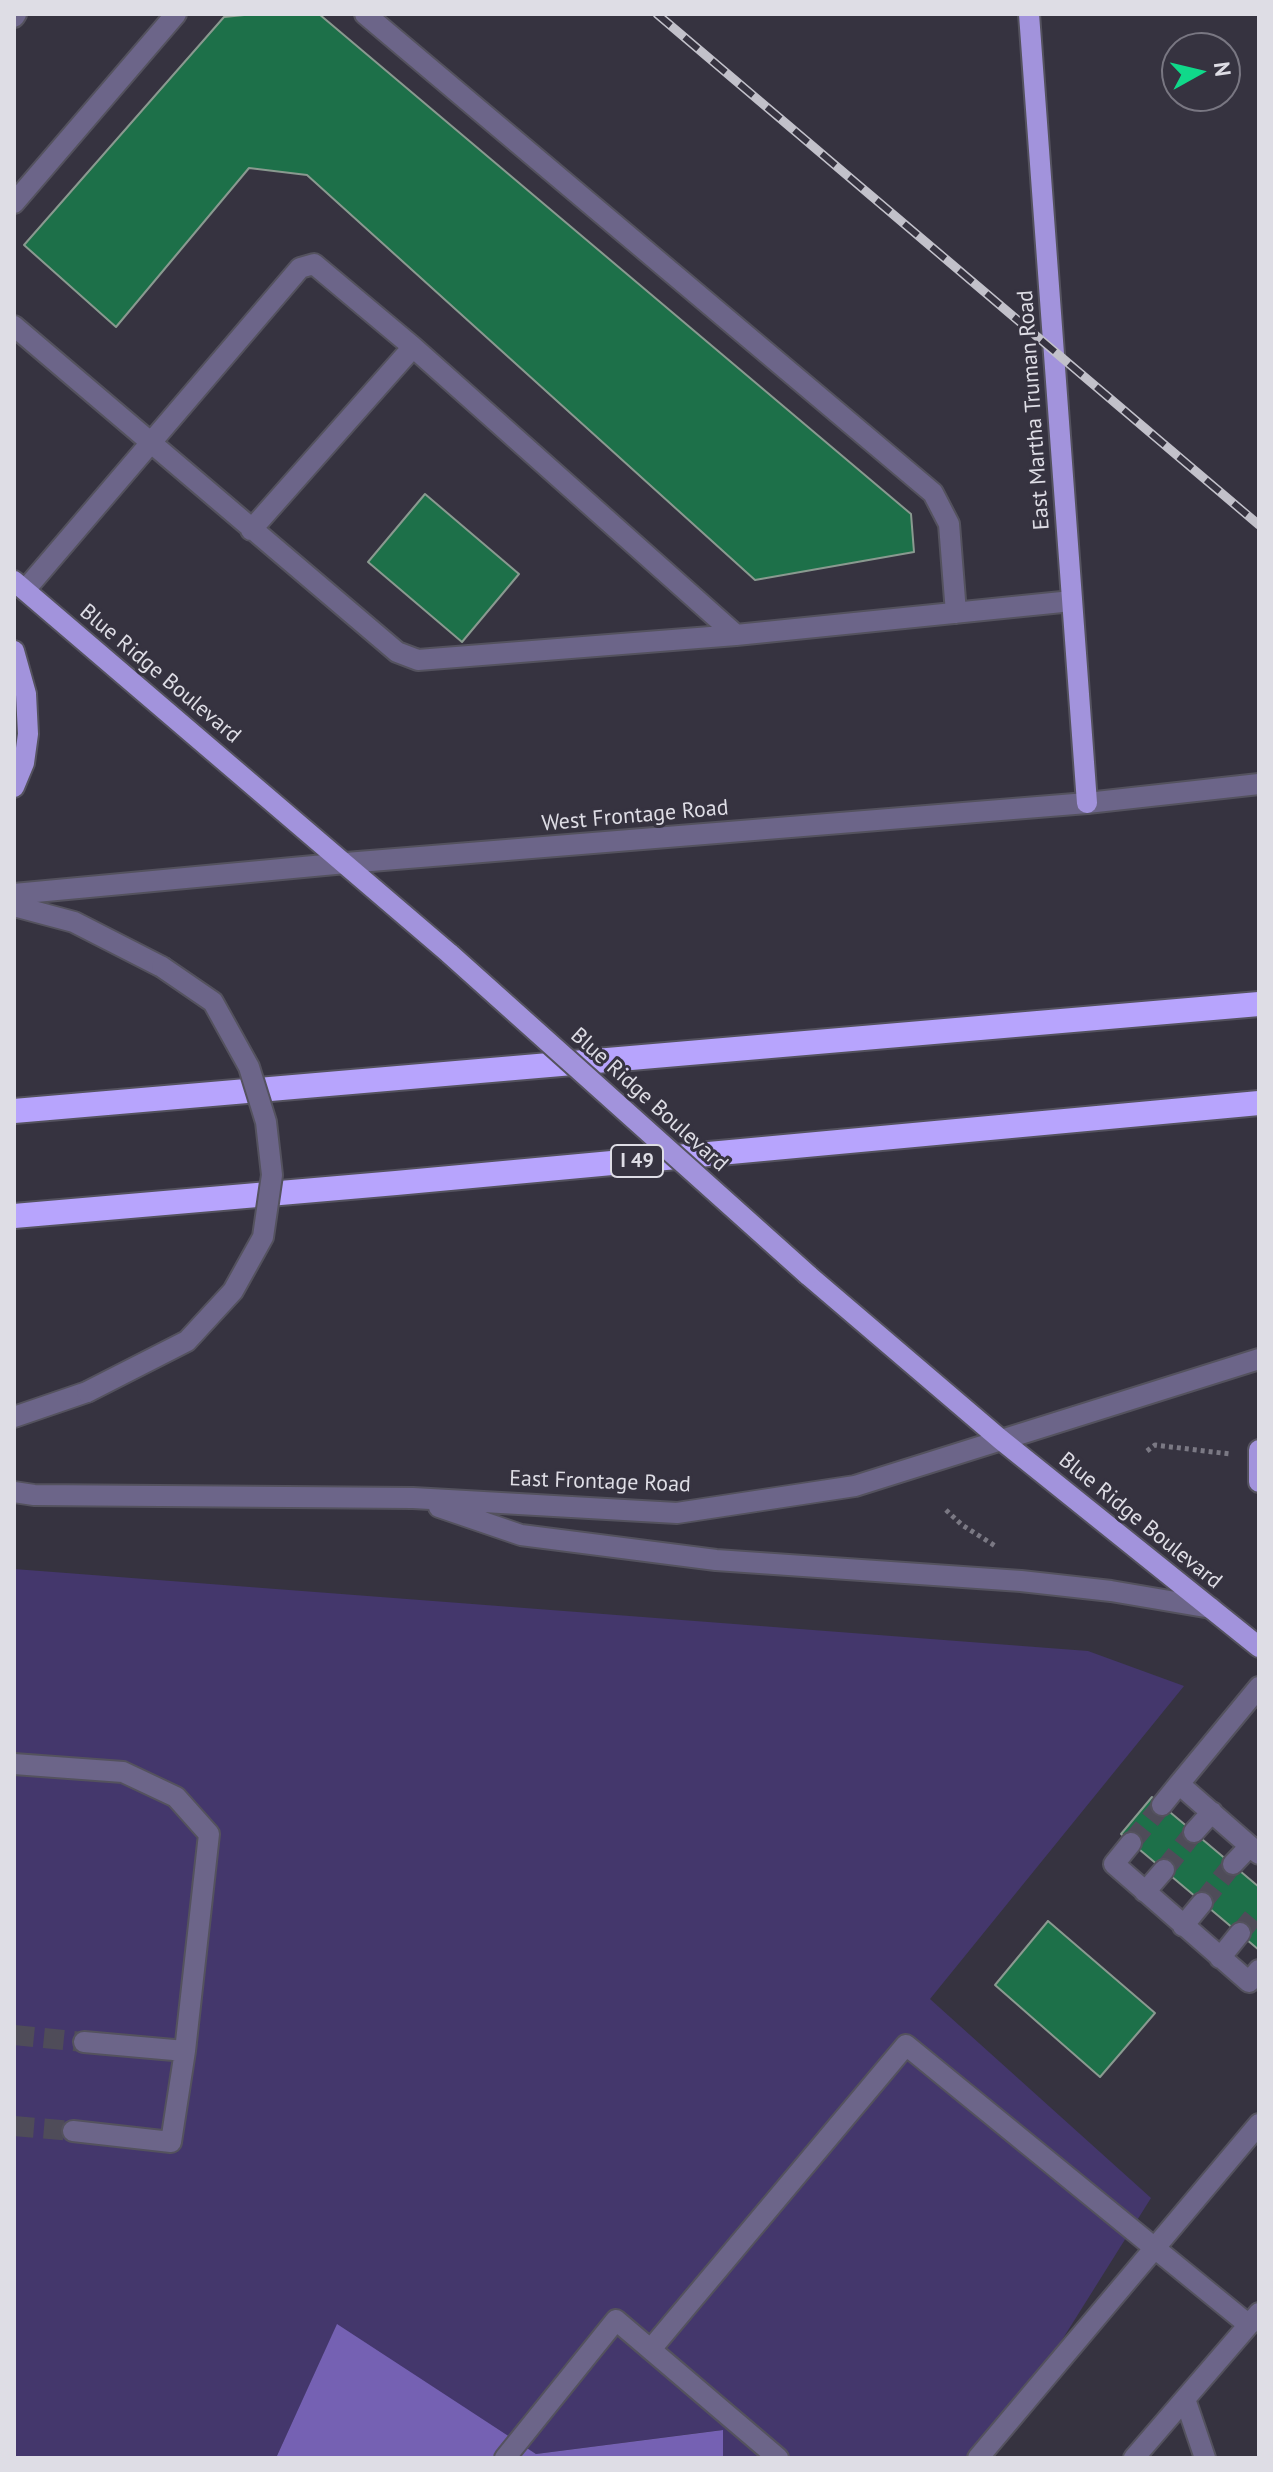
<!DOCTYPE html>
<html>
<head>
<meta charset="utf-8">
<style>
  body { margin:0 }
  #map { position:relative; width:1273px; height:2472px; overflow:hidden; background:#363340; font-family:"PT Sans",sans-serif }
  canvas { display:block }
  .frame { position:absolute; inset:0; border:16px solid #dedde5; pointer-events:none }
  .north { position:absolute; left:1161px; top:32px; width:80px; height:80px; box-sizing:border-box; background:#363340; border:2px solid #797782; border-radius:50%; rotate:82deg; font-size:22px; font-weight:700; line-height:32px; text-align:center; color:#dedde5 }
  .north::after { content:''; display:block; margin:auto; width:28px; height:36px; background:#10d98a; clip-path:polygon(50% 0,100% 100%,50% 72%,0 100%) }
</style>
</head>
<body>
<div id="map">
<canvas width="1273" height="2472"></canvas>
<div class="frame"></div>
<div class="north">N</div>
</div>
<script>
const c = document.querySelector('canvas').getContext('2d');
c.lineJoin = 'round';
function fillPath(path, color) {
  c.fillStyle = color;
  c.fill(path, 'evenodd');
}
function toPath(rows) {
  const path = new Path2D();
  for (const r of rows) {
    path.moveTo(r[0], r[1]);
    for (let i = 2; i < r.length; i += 2) path.lineTo(r[i], r[i + 1]);
  }
  return path;
}
function strokePath(path, color, width, dash) {
  c.strokeStyle = color;
  c.lineWidth = width;
  c.lineCap = dash ? 'butt' : 'round';
  c.setLineDash(dash || []);
  c.stroke(path);
}
function label(font, color, halo, rows, align = 'center') {
  c.font = font + ' "PT Sans",sans-serif';
  c.lineWidth = 6;
  c.setLineDash([]);
  c.textBaseline = 'middle';
  c.strokeStyle = halo;
  c.fillStyle = color;
  for (const [text, x, y, turn = 0] of rows) {
    c.save();
    c.translate(x, y);
    c.rotate((+turn || 0) * Math.PI / 180);
    c.textAlign = isNaN(turn) ? turn : align;
    if (halo) c.strokeText(text, 0, 0);
    c.fillText(text, 0, 0);
    c.restore();
  }
}
const green = toPath([
  [14,1569,1088,1651,1184,1686,930,1999,1151,2198,988,2458,723,2458,722,2430,536,2454,337,2325,276,2458,14,2458]
]);
const forest = toPath([
  [337,2324,536,2454,723,2430,723,2458,276,2458]
]);
const building = toPath([
  [254,14,319,14,911,514,914,552,755,580,307,175,249,168,116,327,24,245,224,17,254,14],
  [425,494,519,574,462,642,368,562,425,494],
  [1152,1797,1259,1887,1259,1950,1121,1834,1152,1797],
  [1048,1921,1155,2013,1100,2077,995,1985,1048,1921]
]);
const minorTunnel = toPath([
  [1131,1843,1162,1805],
  [1164,1870,1194,1832],
  [1202,1903,1233,1864],
  [1240,1933,1259,1910],
  [14,2035,84,2042],
  [14,2126,73,2131]
]);
const path = toPath([
  [1147,1451,1155,1445,1230,1454],
  [946,1510,962,1525,997,1547]
]);
const minor = toPath([
  [365,14,933,493,949,524,956,613],
  [14,17,16,14],
  [14,203,176,14],
  [14,326,397,652,418,660,736,635],
  [251,530,413,347],
  [25,590,300,268,314,264,413,347,736,635,1072,601],
  [14,894,346,863,1087,803,1259,784],
  [14,906,74,922,162,967],
  [14,1417,87,1392],
  [14,1492,34,1495,413,1498,677,1513,855,1486,1259,1359],
  [439,1507,521,1535,716,1560,1021,1581,1111,1591,1211,1608],
  [1259,1687,1179,1784,1259,1854],
  [14,1764,123,1772,176,1797,209,1834,185,2051,171,2142,73,2131],
  [1162,1805,1179,1784],
  [1194,1832,1212,1812],
  [1131,1843,1114,1864,1249,1982,1259,1970],
  [1233,1864,1250,1846],
  [1145,1892,1164,1870],
  [1183,1926,1202,1903],
  [1220,1958,1240,1933],
  [84,2042,185,2051],
  [651,2349,906,2045,1249,2325],
  [1185,2399,1205,2458],
  [505,2458,616,2320,778,2458],
  [978,2458,1259,2124],
  [1134,2458,1259,2313]
]);
const major = toPath([
  [1029,14,1087,803],
  [14,581,450,954],
  [14,651,26,694,28,734,24,763,14,787],
  [808,1275,1000,1439,1259,1647],
  [1259,1450,1259,1482]
]);
const highway = toPath([
  [14,1111,1259,1004],
  [14,1216,396,1183,1259,1103]
]);
const rail = toPath([
  [657,14,1259,525]
]);
const minorBridge = toPath([
  [87,1392,187,1341,233,1291,263,1237,272,1175,266,1122,249,1067,213,1002,162,967]
]);
const majorBridge = toPath([
  [450,954,808,1275]
]);
const shields = [
  [637,1161,52]
];
const shieldNames = [
  ["I 49",637,1161]
];
const streetNames = [
  ["East Martha Truman Road",1034,410,-94],
  ["Blue Ridge Boulevard",160,674,40],
  ["West Frontage Road",635,816,-5],
  ["Blue Ridge Boulevard",649,1100,42],
  ["East Frontage Road",600,1482,2],
  ["Blue Ridge Boulevard",1140,1521,39]
];
fillPath(green, '#44376c');
fillPath(forest, '#7561b3');
fillPath(building, '#1d7049');
strokePath(building, '#8a9a90', 2);
strokePath(minorTunnel, '#4f4c59', 20, [20, 10]);
strokePath(minor, '#54525e', 24);
strokePath(major, '#54525e', 24);
strokePath(highway, '#54525e', 28);
strokePath(path, '#7b7984', 5, [4, 4]);
strokePath(minor, '#6c6589', 20);
strokePath(major, '#a293dc', 20);
strokePath(highway, '#b7a4fd', 24);
strokePath(rail, '#c2c1ca', 9);
strokePath(rail, '#363340', 6, [18]);
strokePath(minorBridge, '#54525e', 24, []);
strokePath(majorBridge, '#54525e', 24, []);
strokePath(minorBridge, '#6c6589', 20);
strokePath(majorBridge, '#a293dc', 20);
for (const [x, y, w] of shields) {
  const box = new Path2D();
  box.roundRect(x - w / 2, y - 16, w, 32, 6);
  c.fillStyle = '#363340';
  c.fill(box);
  strokePath(box, '#dedde5', 2);
}
label('bold 20px', '#dedde5', null, shieldNames);
label('22px', '#dedde5', '#363340', streetNames);
</script>
</body>
</html>
